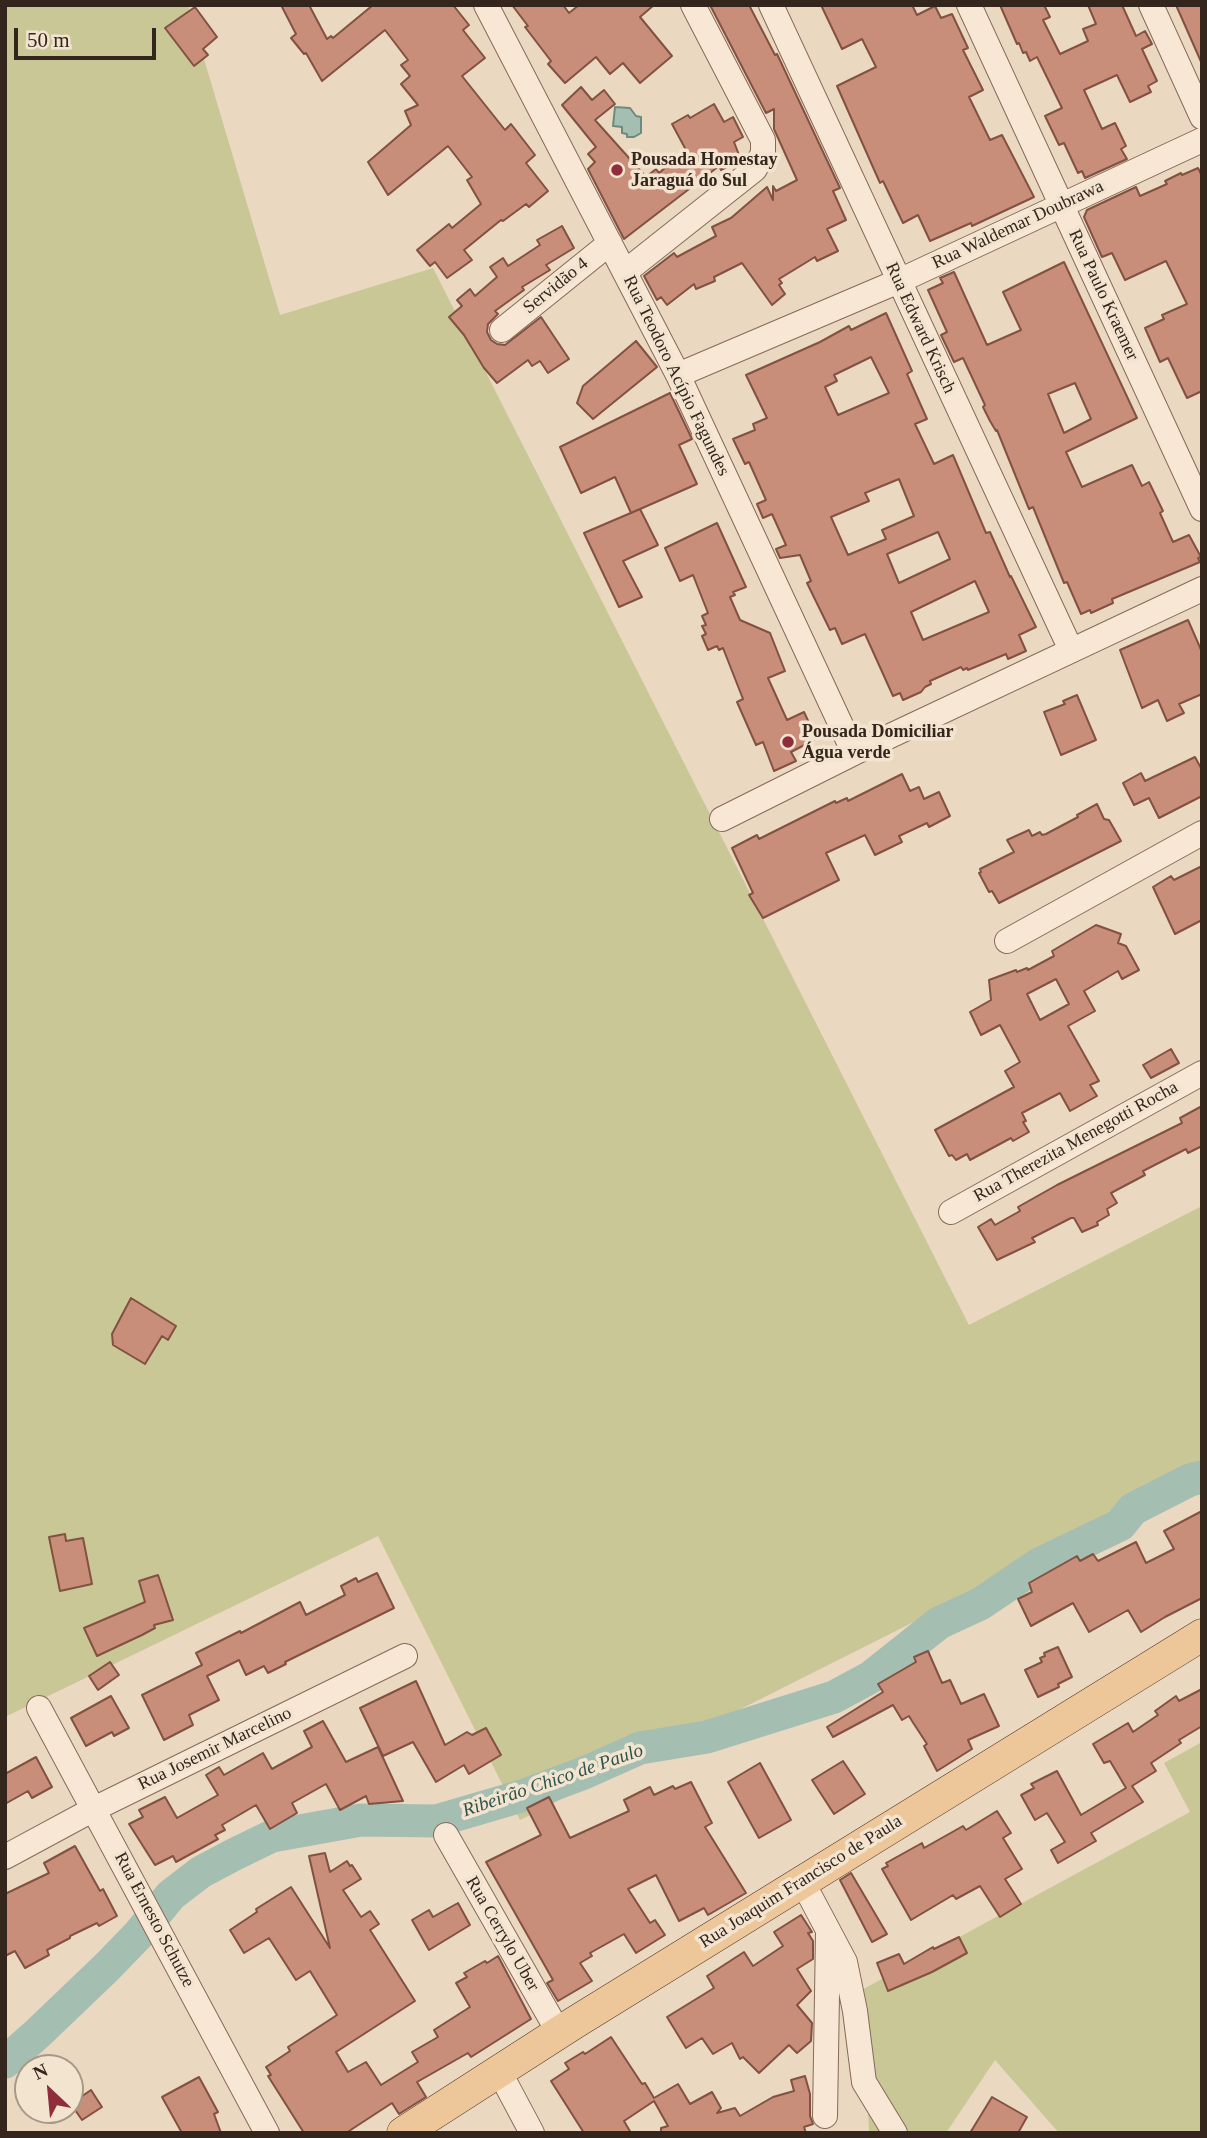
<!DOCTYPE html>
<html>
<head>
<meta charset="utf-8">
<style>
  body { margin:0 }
  #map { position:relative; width:1207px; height:2138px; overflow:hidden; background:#ebd8c1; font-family:"Times New Roman",serif }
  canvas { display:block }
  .frame { position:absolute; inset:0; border:7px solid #34251d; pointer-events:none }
  .north { position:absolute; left:14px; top:2054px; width:70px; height:70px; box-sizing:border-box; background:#f3e4d0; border:2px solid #a79888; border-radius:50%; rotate:334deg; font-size:19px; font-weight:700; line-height:28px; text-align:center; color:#34251d }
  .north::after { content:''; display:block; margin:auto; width:24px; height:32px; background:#902d3d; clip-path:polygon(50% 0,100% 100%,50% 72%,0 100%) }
  .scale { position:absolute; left:14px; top:28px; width:142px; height:32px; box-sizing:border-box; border:4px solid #34251d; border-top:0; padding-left:9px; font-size:21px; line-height:24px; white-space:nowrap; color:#34251d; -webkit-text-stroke:5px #f3e4d0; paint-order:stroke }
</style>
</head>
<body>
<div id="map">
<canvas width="1207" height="2138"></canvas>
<div class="frame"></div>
<div class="north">N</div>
<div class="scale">50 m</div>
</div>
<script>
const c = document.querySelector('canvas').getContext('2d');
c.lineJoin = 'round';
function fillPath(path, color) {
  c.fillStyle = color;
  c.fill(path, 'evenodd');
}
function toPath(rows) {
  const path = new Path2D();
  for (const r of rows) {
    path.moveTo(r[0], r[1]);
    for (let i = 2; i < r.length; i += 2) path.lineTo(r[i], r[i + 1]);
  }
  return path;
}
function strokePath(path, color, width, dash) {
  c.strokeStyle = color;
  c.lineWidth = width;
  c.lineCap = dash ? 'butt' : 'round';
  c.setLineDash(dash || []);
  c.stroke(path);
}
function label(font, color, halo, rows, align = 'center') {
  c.font = font + ' "Times New Roman",serif';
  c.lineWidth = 7;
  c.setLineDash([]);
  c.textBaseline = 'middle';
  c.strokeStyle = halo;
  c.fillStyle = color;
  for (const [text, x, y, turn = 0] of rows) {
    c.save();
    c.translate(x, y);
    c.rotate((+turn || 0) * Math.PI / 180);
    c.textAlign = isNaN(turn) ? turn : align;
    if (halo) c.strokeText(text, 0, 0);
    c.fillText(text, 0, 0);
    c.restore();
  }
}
const green = toPath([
  [5,5,188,5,280,315,433,268,969,1325,1202,1206,1202,1477,520,1820,378,1536,5,1717],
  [1202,1742,1202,2133,1059,2133,995,2060,946,2133,869,2133,867,2087,856,1993,1190,1812,1164,1763]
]);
const water = toPath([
  [615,107,630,108,636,116,641,117,641,133,634,137,627,137,627,134,622,133,622,127,613,126,615,107]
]);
const river = toPath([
  [5,2062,37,2034,107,1967,138,1935,171,1895,201,1872,235,1854,272,1836,361,1820,436,1821,525,1795,584,1773,640,1748,707,1737,834,1697,871,1677,939,1623,980,1604,1041,1563,1120,1525,1133,1509,1190,1480,1202,1477]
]);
const building = toPath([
  [281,5,309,5,327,39,331,36,333,38,373,5,453,5,469,25,463,30,485,58,462,76,505,130,511,124,535,155,526,163,548,191,529,207,526,204,503,221,501,220,464,250,472,260,447,278,435,262,430,266,417,250,449,224,452,228,481,204,467,180,472,177,448,146,388,195,368,162,411,125,405,111,418,105,401,84,410,76,401,65,408,60,385,30,322,81,306,53,304,54,291,38,296,34,281,5],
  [512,5,563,5,569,13,579,5,654,5,640,17,672,56,640,83,623,63,610,74,596,57,565,83,548,64,551,61,525,27,528,26,512,5],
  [710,5,749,5,775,55,777,54,840,188,833,191,846,220,827,229,838,251,817,261,815,257,779,279,782,283,779,285,785,294,772,305,742,263,714,277,715,281,696,289,694,284,667,305,661,297,657,300,644,276,674,253,677,257,716,236,712,227,731,218,767,187,773,200,773,186,776,191,797,180,774,129,774,109,766,113,710,5],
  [821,5,912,5,917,15,935,6,941,18,952,14,968,48,963,50,983,90,969,97,990,140,1002,135,1034,197,972,226,971,223,930,241,918,215,903,223,883,181,880,183,837,86,876,67,862,39,842,49,821,5],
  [1000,5,1044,5,1050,17,1043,20,1060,54,1088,41,1083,29,1096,24,1088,5,1122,5,1136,36,1145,31,1152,44,1142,49,1157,81,1148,86,1151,92,1130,102,1117,75,1084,90,1102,129,1115,123,1126,146,1121,149,1127,159,1085,178,1082,171,1078,173,1064,143,1059,145,1045,116,1062,108,1037,57,1030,61,1026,52,1023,53,1019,43,1017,44,1000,5],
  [1176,5,1202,5,1202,64,1176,5],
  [195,7,217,37,203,49,208,55,194,66,165,28,195,7],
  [581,87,592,100,604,90,615,104,595,120,646,177,656,169,659,173,686,150,672,124,688,115,690,118,714,104,724,122,733,117,743,137,734,142,741,160,721,170,719,166,624,239,588,169,595,162,588,154,596,147,562,105,581,87],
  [1198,168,1202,176,1202,391,1187,398,1168,358,1160,362,1145,328,1164,319,1162,315,1187,304,1166,261,1125,280,1112,253,1102,257,1084,217,1087,210,1136,187,1140,196,1167,184,1165,181,1181,173,1182,175,1198,168],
  [562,226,574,248,546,265,550,270,522,287,524,290,495,311,498,314,488,324,487,332,491,340,497,344,505,345,541,317,569,359,548,373,540,361,532,366,528,360,497,383,484,368,464,335,449,317,462,306,457,300,470,289,475,296,497,277,490,267,503,258,508,266,540,245,537,240,562,226],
  [1064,262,1137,418,1066,452,1082,487,1132,465,1142,486,1149,482,1163,511,1160,513,1173,542,1189,535,1201,557,1198,558,1200,562,1112,599,1113,603,1091,613,1090,610,1081,614,1067,582,1064,583,1033,507,1029,509,997,430,996,431,990,421,983,407,985,405,963,358,954,362,941,335,947,332,928,290,943,283,940,278,954,272,987,345,1021,330,1003,292,1064,262],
  [1075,383,1091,419,1064,433,1048,394,1075,383],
  [886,313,912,371,907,374,927,419,915,424,934,464,953,455,986,533,990,532,1010,577,1011,576,1036,627,1019,635,1026,651,1008,659,1006,654,968,670,967,668,963,670,961,667,930,681,931,684,925,687,921,692,903,700,900,693,893,696,865,634,842,644,835,628,830,630,807,583,811,581,800,555,780,558,776,549,786,545,772,514,763,518,757,504,766,500,749,462,745,464,733,439,755,430,753,424,767,418,746,375,820,342,849,326,851,330,886,313],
  [871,357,889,393,838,415,825,387,837,381,834,375,871,357],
  [899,479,914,516,882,530,886,539,848,555,831,517,869,501,865,493,899,479],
  [938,532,950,559,899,583,887,554,938,532],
  [975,581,989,612,923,640,911,612,975,581],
  [636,341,657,367,593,419,577,403,583,386,636,341],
  [670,393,692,439,679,445,697,484,631,513,615,477,581,493,560,447,670,393],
  [640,509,658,545,623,561,642,597,619,607,584,533,640,509],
  [717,523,746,587,733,592,735,595,730,597,740,620,770,633,785,671,768,678,787,720,804,712,811,727,808,728,814,740,791,752,796,761,774,771,763,742,756,745,737,702,743,699,723,648,719,650,717,646,708,650,702,636,706,634,702,626,706,625,702,616,708,613,693,575,680,581,665,548,717,523],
  [1188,620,1202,652,1202,694,1179,704,1184,713,1167,721,1158,700,1142,708,1120,650,1188,620],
  [1077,695,1096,740,1061,755,1044,712,1065,704,1063,701,1077,695],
  [1195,757,1202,770,1202,796,1159,818,1149,798,1134,805,1123,783,1141,773,1145,781,1195,757],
  [902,774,910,791,919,787,924,799,939,792,950,816,929,827,927,823,899,836,902,842,875,855,865,835,826,853,839,880,763,918,749,895,753,893,732,848,757,835,759,839,835,801,836,803,847,798,848,801,902,774],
  [1097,804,1104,819,1109,820,1121,841,999,903,992,891,989,892,979,873,981,872,980,869,1014,852,1007,840,1029,830,1032,836,1040,832,1042,835,1046,834,1078,817,1077,815,1097,804],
  [1202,866,1202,920,1175,934,1153,887,1171,876,1174,880,1202,866],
  [1096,925,1121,934,1118,943,1126,946,1139,970,1122,979,1118,971,1084,991,1095,1011,1068,1026,1099,1081,1090,1085,1097,1096,1070,1111,1060,1093,1022,1113,1026,1121,1023,1122,1029,1132,1013,1141,1011,1138,970,1160,967,1154,956,1160,952,1155,949,1156,935,1130,1014,1087,1005,1071,1020,1062,1000,1025,981,1035,970,1012,991,1000,989,980,1016,970,1017,972,1027,968,1028,970,1054,956,1052,951,1096,925],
  [1056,979,1069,1004,1040,1020,1027,994,1056,979],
  [1171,1049,1179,1063,1151,1078,1143,1065,1171,1049],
  [1202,1106,1202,1146,1188,1153,1186,1149,1143,1171,1145,1175,1111,1193,1117,1203,1107,1209,1109,1215,1097,1222,1098,1225,1082,1232,1074,1218,1071,1218,1032,1238,1035,1242,997,1260,978,1227,991,1219,995,1225,1020,1211,1018,1207,1057,1185,1182,1123,1180,1118,1202,1106],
  [131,1298,176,1326,168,1340,162,1336,145,1364,113,1345,112,1334,131,1298],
  [1202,1511,1202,1598,1165,1617,1141,1632,1128,1610,1089,1632,1073,1603,1031,1626,1018,1599,1032,1592,1029,1583,1077,1556,1080,1561,1093,1554,1098,1561,1136,1542,1146,1563,1174,1549,1164,1531,1202,1511],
  [65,1534,66,1541,83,1538,92,1584,60,1591,49,1537,65,1534],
  [377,1573,394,1608,285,1662,286,1664,268,1673,264,1666,246,1675,239,1660,207,1676,219,1700,189,1715,193,1725,164,1740,142,1695,202,1665,196,1653,240,1631,241,1633,300,1602,306,1615,345,1595,341,1586,356,1578,358,1582,377,1573],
  [158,1575,173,1620,154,1625,155,1628,142,1635,97,1656,84,1628,145,1602,139,1581,158,1575],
  [1058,1647,1072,1677,1058,1684,1059,1687,1038,1697,1025,1670,1042,1662,1040,1658,1045,1656,1044,1653,1058,1647],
  [928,1651,942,1683,950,1680,961,1704,984,1694,999,1726,968,1740,972,1749,937,1771,924,1746,927,1744,912,1721,909,1716,902,1720,893,1705,833,1737,827,1727,883,1692,878,1684,916,1662,914,1657,928,1651],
  [110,1662,119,1675,98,1690,89,1676,110,1662],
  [416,1681,445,1745,467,1732,472,1735,486,1728,501,1755,469,1774,464,1765,436,1782,413,1742,383,1756,360,1708,416,1681],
  [1202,1689,1202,1726,1179,1740,1181,1743,1151,1763,1156,1771,1132,1786,1143,1802,1091,1833,1096,1841,1058,1863,1051,1850,1065,1842,1047,1813,1035,1820,1021,1795,1034,1788,1031,1784,1057,1771,1081,1815,1126,1788,1110,1761,1104,1763,1093,1744,1128,1723,1133,1732,1158,1715,1155,1711,1176,1696,1179,1701,1202,1689],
  [111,1696,129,1728,114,1736,112,1732,86,1746,71,1718,111,1696],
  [323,1721,346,1762,378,1747,403,1801,369,1804,366,1796,340,1810,326,1784,292,1803,297,1813,270,1829,256,1805,222,1825,225,1830,215,1835,218,1839,176,1862,173,1856,155,1865,129,1824,143,1817,139,1810,165,1797,177,1818,218,1795,206,1775,219,1767,224,1775,263,1753,272,1769,312,1747,304,1731,323,1721],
  [36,1757,52,1787,32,1798,28,1791,5,1804,5,1774,36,1757],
  [843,1761,865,1794,834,1814,812,1780,843,1761],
  [760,1763,791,1820,759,1838,728,1782,760,1763],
  [691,1782,712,1823,705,1827,746,1893,708,1915,704,1908,679,1921,656,1875,628,1889,650,1923,655,1920,665,1935,636,1953,624,1934,590,1953,592,1956,580,1963,592,1981,558,2001,547,1983,553,1980,486,1862,541,1835,527,1808,549,1797,570,1838,629,1811,624,1800,650,1787,654,1795,673,1786,675,1789,691,1782],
  [997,1811,1011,1833,1003,1838,1022,1869,1005,1879,1021,1904,1000,1917,980,1886,956,1899,953,1895,911,1920,882,1869,888,1866,886,1863,922,1843,924,1848,963,1826,966,1830,997,1811],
  [75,1846,100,1891,103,1889,117,1916,99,1926,97,1923,70,1936,70,1938,47,1950,49,1955,25,1968,15,1951,5,1956,5,1894,49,1873,44,1863,75,1846],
  [325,1853,330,1872,347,1861,350,1866,352,1865,361,1879,343,1890,361,1917,370,1911,379,1924,370,1930,415,2001,336,2052,348,2072,366,2062,381,2085,418,2062,412,2052,438,2037,434,2030,470,2007,456,1983,467,1977,464,1973,485,1961,487,1963,498,1956,531,2019,471,2057,468,2053,417,2082,426,2097,399,2114,392,2103,346,2133,304,2133,268,2076,271,2075,266,2067,290,2051,288,2047,337,2015,310,1971,296,1980,269,1938,244,1953,230,1930,257,1912,256,1909,291,1887,330,1948,309,1856,325,1853],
  [851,1873,887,1934,872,1942,840,1880,851,1873],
  [458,1903,470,1925,429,1950,412,1920,429,1910,433,1917,458,1903],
  [801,1915,812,1932,808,1933,813,1941,813,1959,797,1969,811,1991,797,2005,812,2023,811,2041,797,2053,789,2045,759,2073,743,2057,740,2059,732,2043,713,2054,702,2038,686,2048,667,2017,714,1988,707,1976,744,1952,753,1966,783,1946,774,1932,801,1915],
  [959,1937,967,1953,932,1972,888,1991,877,1963,899,1954,904,1964,933,1947,934,1949,959,1937],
  [611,2037,642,2084,645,2083,654,2098,678,2084,690,2104,712,2092,721,2108,717,2113,735,2108,740,2116,773,2097,794,2091,791,2080,805,2076,810,2094,810,2116,813,2124,804,2127,806,2133,661,2133,661,2128,668,2126,654,2101,624,2121,631,2133,584,2133,551,2081,569,2069,565,2063,583,2052,585,2054,611,2037],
  [199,2077,218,2112,214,2114,221,2133,182,2133,162,2097,199,2077],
  [91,2090,102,2107,82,2120,73,2107,77,2105,75,2101,91,2090],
  [992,2097,1027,2117,1018,2133,970,2133,992,2097]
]);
const minor = toPath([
  [486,5,678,375,854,753],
  [771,5,1071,650],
  [969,5,1202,509],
  [1151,5,1202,117],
  [625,272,755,169,763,153,763,140,693,5],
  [502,330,610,243],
  [678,375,899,281,1202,140],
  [722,819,854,753,1202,589],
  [1007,941,1202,833],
  [951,1212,1202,1073],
  [39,1708,267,2133],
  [446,1835,559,2033],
  [5,1857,94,1809,405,1656],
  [802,1881,845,1962,855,2011,864,2082,895,2133],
  [499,2071,532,2133],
  [825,2116,828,1934]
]);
const major = toPath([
  [403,2133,574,2023,1202,1635]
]);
const markers = [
  [617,170,7,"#902d3d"],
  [788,742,7,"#902d3d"]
];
const poiNames = [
  ["Pousada Homestay",631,160],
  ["Jaraguá do Sul",631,181],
  ["Pousada Domiciliar",802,732],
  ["Água verde",802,753]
];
const streetNames = [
  ["Rua Waldemar Doubrawa",1018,225,-25],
  ["Servidão 4",556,286,-39],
  ["Rua Paulo Kraemer",1103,295,65],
  ["Rua Edward Krisch",920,328,65],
  ["Rua Teodoro Acípio Fagundes",676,376,64],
  ["Rua Therezita Menegotti Rocha",1076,1142,-29],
  ["Rua Josemir Marcelino",215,1749,-26],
  ["Rua Joaquim Francisco de Paula",801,1882,-32],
  ["Rua Ernesto Schutze",154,1920,62],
  ["Rua Cerrylo Uber",502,1934,60]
];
const waterNames = [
  ["Ribeirão Chico de Paulo",553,1781,-19]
];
fillPath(green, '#c9c796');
fillPath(water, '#a4beb2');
strokePath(water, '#6b8b7e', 2);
strokePath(river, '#a4beb2', 33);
fillPath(building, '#c88e79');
strokePath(building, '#825141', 2);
strokePath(minor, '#846a5a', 26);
strokePath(major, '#52392e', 33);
strokePath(minor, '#f7e7d4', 24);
strokePath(major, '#edc79a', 32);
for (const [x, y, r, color] of markers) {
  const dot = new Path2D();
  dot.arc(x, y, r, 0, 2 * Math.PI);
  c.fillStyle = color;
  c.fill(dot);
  strokePath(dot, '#f3e4d0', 2.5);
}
label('bold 18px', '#34251d', '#f3e4d0', poiNames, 'left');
label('18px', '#34251d', '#f3e4d0', streetNames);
label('italic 19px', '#2d534b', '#f3e4d0', waterNames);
</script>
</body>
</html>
